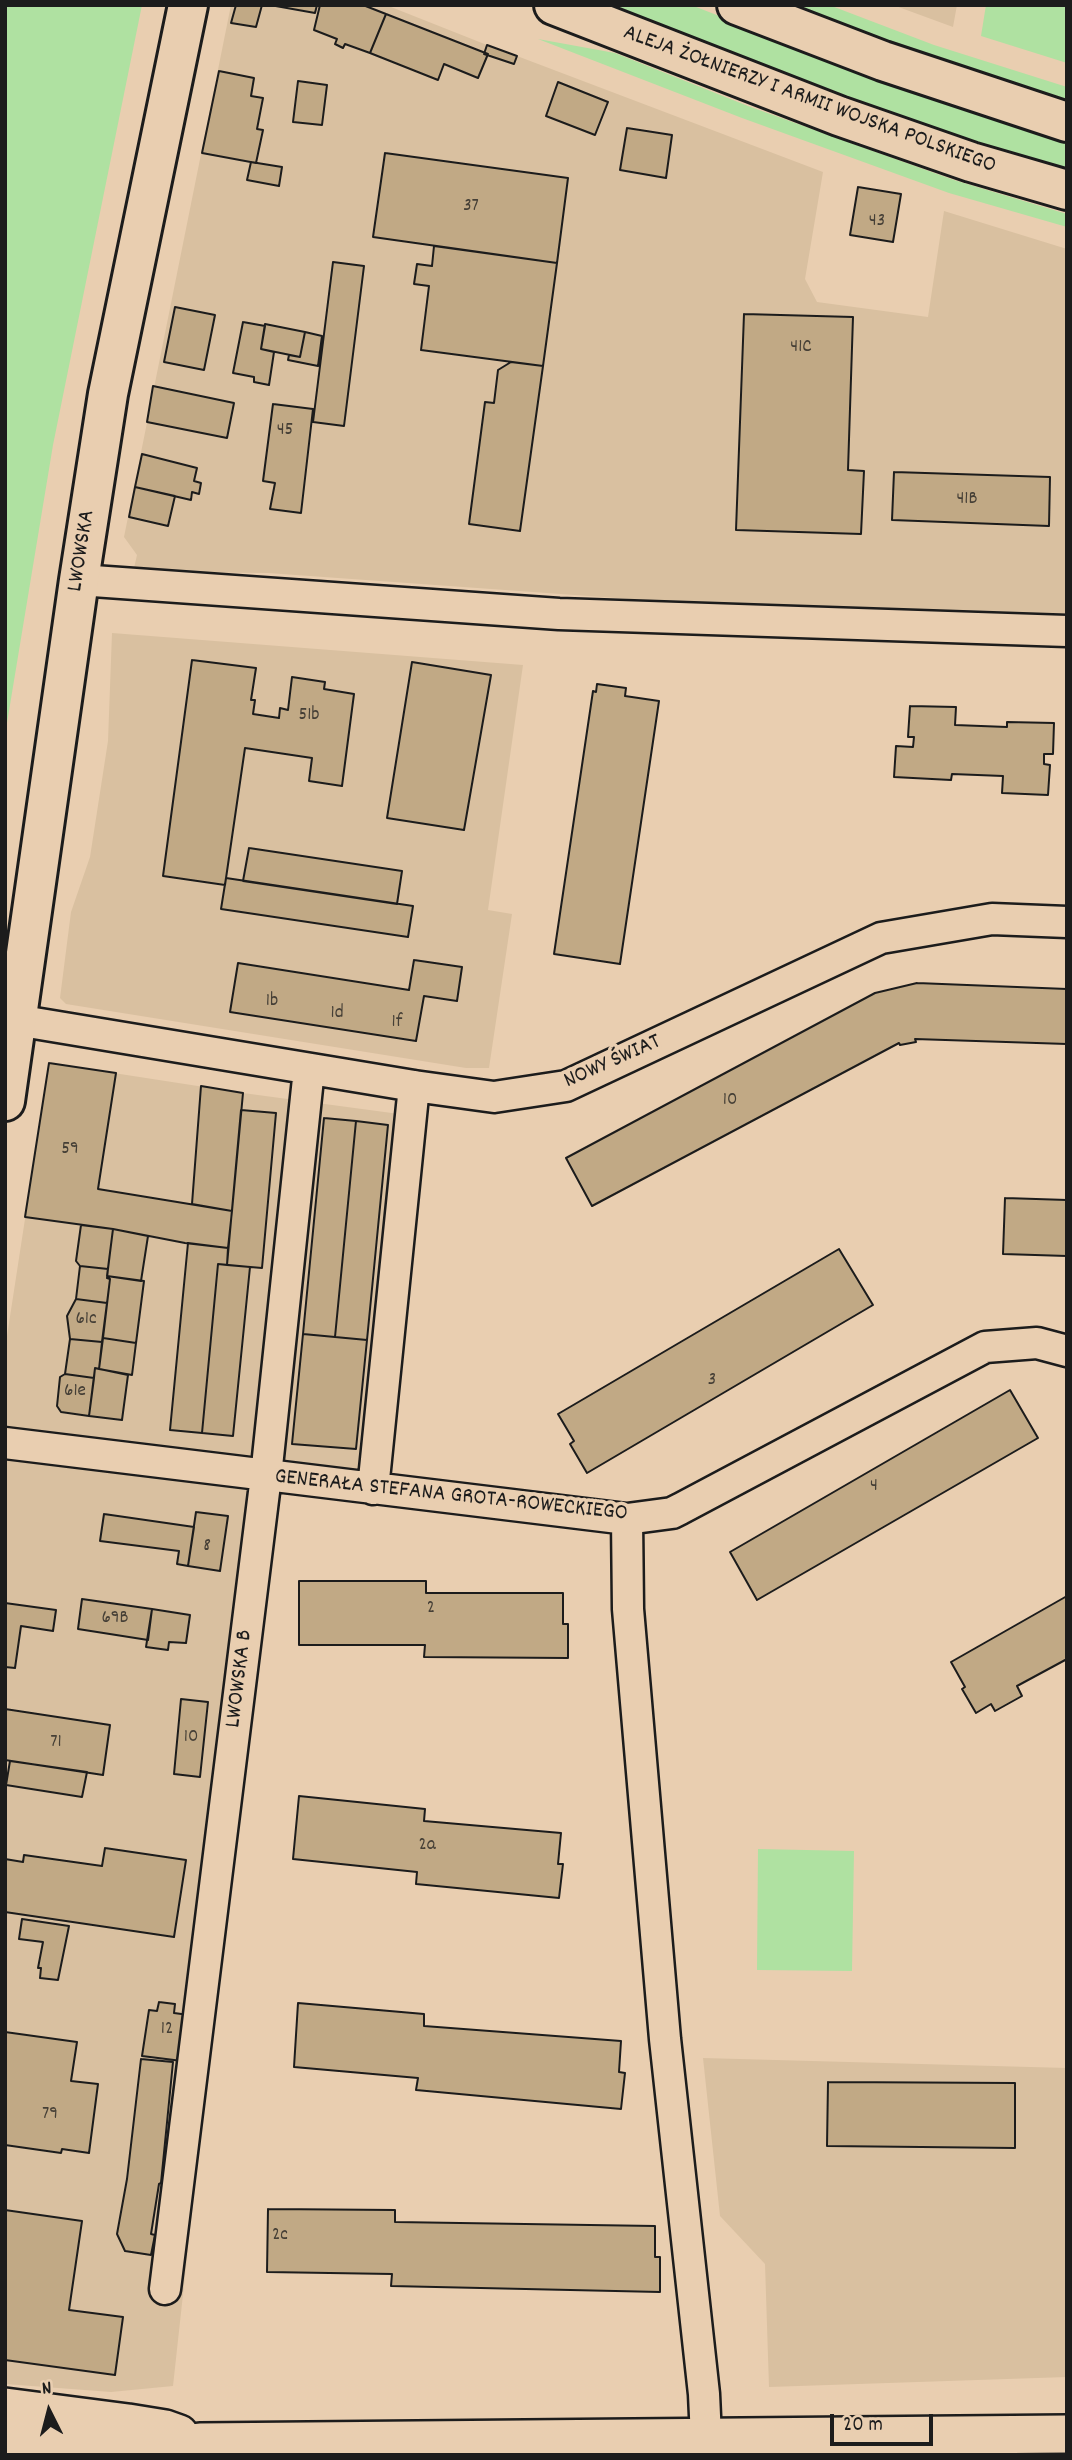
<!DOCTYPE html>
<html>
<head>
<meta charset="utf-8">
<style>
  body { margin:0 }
  #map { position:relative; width:1072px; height:2460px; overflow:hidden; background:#e9ceb0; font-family:Dekko,sans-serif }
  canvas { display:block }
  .frame { position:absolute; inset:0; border:7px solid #1c1c1c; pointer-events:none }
  .north { position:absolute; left:14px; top:2376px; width:70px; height:70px; -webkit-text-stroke:5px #e9ceb0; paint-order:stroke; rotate:354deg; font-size:19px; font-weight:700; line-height:28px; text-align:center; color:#1c1c1c }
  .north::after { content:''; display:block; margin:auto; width:24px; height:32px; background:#1c1c1c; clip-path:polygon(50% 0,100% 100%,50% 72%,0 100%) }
  .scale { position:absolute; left:830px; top:2414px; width:103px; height:32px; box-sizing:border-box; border:4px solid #1c1c1c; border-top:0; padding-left:9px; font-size:21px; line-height:24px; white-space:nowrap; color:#1c1c1c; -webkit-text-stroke:5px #e9ceb0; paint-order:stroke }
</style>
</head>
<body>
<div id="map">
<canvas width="1072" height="2460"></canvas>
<div class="frame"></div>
<div class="north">N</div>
<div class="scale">20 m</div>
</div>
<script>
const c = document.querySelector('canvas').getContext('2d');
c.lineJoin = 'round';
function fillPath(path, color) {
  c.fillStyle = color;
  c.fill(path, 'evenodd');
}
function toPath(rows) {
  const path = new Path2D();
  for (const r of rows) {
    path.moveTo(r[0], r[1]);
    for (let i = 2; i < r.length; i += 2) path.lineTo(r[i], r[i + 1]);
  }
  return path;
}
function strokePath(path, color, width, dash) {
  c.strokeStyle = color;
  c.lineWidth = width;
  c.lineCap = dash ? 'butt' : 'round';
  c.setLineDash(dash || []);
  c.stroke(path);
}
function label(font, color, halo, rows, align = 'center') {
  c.font = font + ' Dekko,sans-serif';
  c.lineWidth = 7;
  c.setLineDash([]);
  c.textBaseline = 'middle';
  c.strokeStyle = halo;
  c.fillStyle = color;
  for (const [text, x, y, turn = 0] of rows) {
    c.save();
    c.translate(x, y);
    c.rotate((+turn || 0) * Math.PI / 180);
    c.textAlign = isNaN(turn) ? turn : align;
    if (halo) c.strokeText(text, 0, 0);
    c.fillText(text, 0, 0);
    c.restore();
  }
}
const built = toPath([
  [231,5,386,5,487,45,485,54,514,64,517,56,823,172,805,279,817,302,928,317,944,211,1067,249,1067,615,700,604,268,573,150,572,134,568,137,555,124,537],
  [893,5,957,5,953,27],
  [112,633,523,665,488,910,512,914,489,1068,466,1068,66,1004,60,998,71,912,90,857,108,741],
  [49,1063,243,1093,414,1116,375,1481,5,1435,5,1349],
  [5,1458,271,1488,173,2386,111,2392,5,2384],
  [703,2058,1067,2068,1067,2377,769,2387,765,2264,720,2216]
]);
const green = toPath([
  [5,5,142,5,53,445,5,735],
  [603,5,691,5,907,89,1024,128,1067,140,1067,171,1007,155,893,118],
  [793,5,829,5,934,45,1067,87,1067,100,921,54],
  [986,5,1067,5,1067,63,981,36],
  [538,39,615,53,748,106,954,180,1067,214,1067,227,949,193,742,118],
  [758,1849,854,1851,852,1971,757,1970]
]);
const building = toPath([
  [236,5,262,5,256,27,231,23,236,5],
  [270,5,317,5,315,13,270,5],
  [320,5,363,5,386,14,370,53,345,44,343,48,335,44,337,39,314,30,320,5],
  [386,14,488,54,478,78,444,64,438,80,370,53,386,14],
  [487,45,517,56,514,64,484,54,487,45],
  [219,71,254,78,251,96,263,98,257,129,263,130,256,163,202,153,219,71],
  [298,81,327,85,322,125,293,122,298,81],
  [558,82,608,102,595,135,546,116,558,82],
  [627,128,672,135,666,178,620,170,627,128],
  [385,153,568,178,557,263,373,237,385,153],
  [251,162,282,167,279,186,247,180,251,162],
  [858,187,901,194,893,242,850,235,858,187],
  [434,246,557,263,543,366,421,350,429,286,414,284,417,264,432,266,434,246],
  [333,262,364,266,344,426,313,422,333,262],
  [175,307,215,315,204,370,164,362,175,307],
  [744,314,853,317,848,470,864,471,861,534,736,530,744,314],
  [243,322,265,326,261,349,274,352,269,385,254,382,254,377,233,373,243,322],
  [265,324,305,332,300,357,261,349,265,324],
  [305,332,322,336,318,366,288,360,289,355,300,357,305,332],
  [511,362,543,366,520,531,469,524,485,402,494,403,498,370,511,362],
  [153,386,234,403,227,438,147,422,153,386],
  [273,404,313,409,301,513,270,509,275,483,263,481,273,404],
  [142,454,197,468,194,481,201,483,199,494,192,492,191,500,135,487,142,454],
  [894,472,1050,477,1049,526,892,520,894,472],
  [135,487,175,496,168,526,129,517,135,487],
  [192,660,256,668,251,700,255,700,253,714,279,718,280,708,288,710,292,677,325,682,324,689,354,694,342,786,309,781,312,758,245,748,225,885,163,876,192,660],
  [412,662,491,675,464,830,387,818,412,662],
  [597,684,626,688,625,696,659,701,620,964,554,954,593,691,596,692,597,684],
  [910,706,956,707,955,725,1007,727,1007,722,1054,723,1053,754,1044,754,1044,764,1050,765,1048,795,1002,793,1003,776,952,774,951,780,894,777,896,746,913,747,914,737,908,737,910,706],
  [249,848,402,871,397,904,243,881,249,848],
  [226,878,413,906,408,937,221,909,226,878],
  [414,960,462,967,457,1001,424,996,416,1041,230,1012,238,963,409,990,414,960],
  [917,983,1067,989,1067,1044,915,1039,916,1042,900,1045,899,1043,592,1206,566,1158,875,993,917,983],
  [49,1063,116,1073,98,1189,232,1211,228,1248,185,1243,113,1229,25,1217,49,1063],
  [201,1086,243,1093,232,1211,192,1204,201,1086],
  [241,1110,276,1113,262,1268,227,1265,241,1110],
  [324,1118,356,1121,335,1337,303,1334,324,1118],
  [356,1121,388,1125,367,1340,335,1337,356,1121],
  [1005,1198,1067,1200,1067,1256,1003,1254,1005,1198],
  [81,1225,113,1229,108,1269,80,1266,76,1261,81,1225],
  [113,1229,148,1236,141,1281,107,1276,113,1229],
  [188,1243,228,1248,227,1265,218,1264,202,1433,170,1430,188,1243],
  [839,1249,873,1305,587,1473,570,1444,574,1441,558,1414,839,1249],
  [218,1264,250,1267,233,1436,202,1433,218,1264],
  [80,1266,108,1269,107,1278,110,1279,107,1303,76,1299,80,1266],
  [107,1276,144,1281,136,1343,103,1338,110,1279,107,1276],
  [76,1299,107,1303,102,1342,70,1339,67,1316,76,1299],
  [303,1334,367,1340,356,1449,292,1444,303,1334],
  [103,1338,136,1343,132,1375,99,1369,103,1338],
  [70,1339,102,1342,99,1369,95,1368,94,1378,65,1374,70,1339],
  [95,1368,128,1375,122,1420,89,1416,95,1368],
  [65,1374,94,1378,89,1416,61,1412,57,1406,60,1377,65,1374],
  [1010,1390,1038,1438,757,1600,730,1552,1010,1390],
  [196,1512,228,1516,220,1571,188,1566,196,1512],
  [104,1514,194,1527,188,1566,177,1564,179,1551,100,1541,104,1514],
  [299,1581,426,1581,426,1593,563,1593,563,1624,568,1624,568,1658,424,1657,425,1645,299,1645,299,1581],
  [1067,1596,1067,1659,1017,1686,1022,1696,995,1711,991,1704,976,1713,962,1689,965,1687,951,1662,1067,1596],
  [82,1599,152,1609,148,1640,78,1629,82,1599],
  [5,1603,56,1610,53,1631,21,1626,15,1668,5,1667,5,1603],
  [152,1609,190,1615,186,1643,169,1642,168,1650,146,1647,152,1609],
  [181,1699,208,1702,200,1777,174,1774,181,1699],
  [5,1709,110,1725,103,1775,5,1760,5,1709],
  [10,1761,87,1772,82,1797,6,1785,10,1761],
  [299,1796,425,1809,424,1821,561,1833,558,1864,563,1864,559,1898,416,1884,417,1872,293,1859,299,1796],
  [105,1848,186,1860,174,1937,5,1912,5,1859,23,1862,24,1855,102,1866,105,1848],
  [22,1919,69,1926,58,1980,40,1978,41,1968,38,1968,43,1942,19,1939,22,1919],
  [159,2002,175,2004,174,2013,189,2015,182,2061,142,2056,149,2010,157,2011,159,2002],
  [298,2003,424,2014,424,2026,621,2041,619,2072,625,2073,621,2109,416,2090,418,2078,294,2067,298,2003],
  [5,2032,77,2042,71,2081,98,2084,89,2153,62,2149,61,2153,5,2145,5,2032],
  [141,2059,173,2062,161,2183,159,2184,151,2234,155,2235,151,2255,125,2251,117,2234,127,2179,141,2059],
  [828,2082,1015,2083,1015,2148,827,2146,828,2082],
  [268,2209,395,2210,395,2222,655,2226,655,2257,660,2257,660,2292,391,2286,392,2274,267,2272,268,2209],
  [5,2210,82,2221,69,2310,123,2317,115,2375,5,2360,5,2210]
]);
const minor = toPath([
  [79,580,559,614,1067,631],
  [16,1020,414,1086,494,1097,566,1086,881,938,992,919,1067,922],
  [5,1443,627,1519,672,1513,680,1509,985,1347,1037,1343,1067,1351],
  [373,1489,414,1086],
  [627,1519,628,1609,665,2039,704,2394,706,2438],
  [165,2289,266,1476,309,1069]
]);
const tertiary = toPath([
  [5,2407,128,2423,165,2429,179,2434],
  [5,2437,145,2449,200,2442,1067,2434]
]);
const secondary = toPath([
  [554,5,839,116,971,162,1067,190],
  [737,5,883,61,1067,122],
  [5,1101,79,580,108,394,188,5]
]);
const numberNames = [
  ["37",471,207],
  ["43",877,222],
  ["41C",801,348],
  ["45",285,431],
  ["41B",967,500],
  ["51b",309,716],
  ["1b",272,1002],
  ["1d",337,1014],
  ["1f",397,1023],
  ["10",730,1101],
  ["59",70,1150],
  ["61c",86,1320],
  ["3",712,1381],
  ["61e",75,1392],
  ["4",874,1487],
  ["8",207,1547],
  ["2",431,1609],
  ["69B",115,1619],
  ["10",191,1738],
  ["71",56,1743],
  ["2a",427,1846],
  ["12",167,2030],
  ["79",50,2115],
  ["2c",280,2236]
];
const streetNames = [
  ["ALEJA ŻOŁNIERZY I ARMII WOJSKA POLSKIEGO",809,101,20],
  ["LWOWSKA",83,551,-81],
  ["NOWY ŚWIAT",613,1063,-24],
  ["GENERAŁA STEFANA GROTA-ROWECKIEGO",451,1497,6],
  ["LWOWSKA B",241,1679,-83]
];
fillPath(built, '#d9c0a0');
fillPath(green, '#afe1a1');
fillPath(building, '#c1a985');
strokePath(building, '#1c1c1c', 2);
strokePath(minor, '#1c1c1c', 35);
strokePath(tertiary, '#1c1c1c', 42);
strokePath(secondary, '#1c1c1c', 44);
strokePath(minor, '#e9ceb0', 30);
strokePath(tertiary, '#e9ceb0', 37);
strokePath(secondary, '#e9ceb0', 38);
label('19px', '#453f36', null, numberNames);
label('23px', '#1c1c1c', '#e9ceb0', streetNames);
</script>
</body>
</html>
